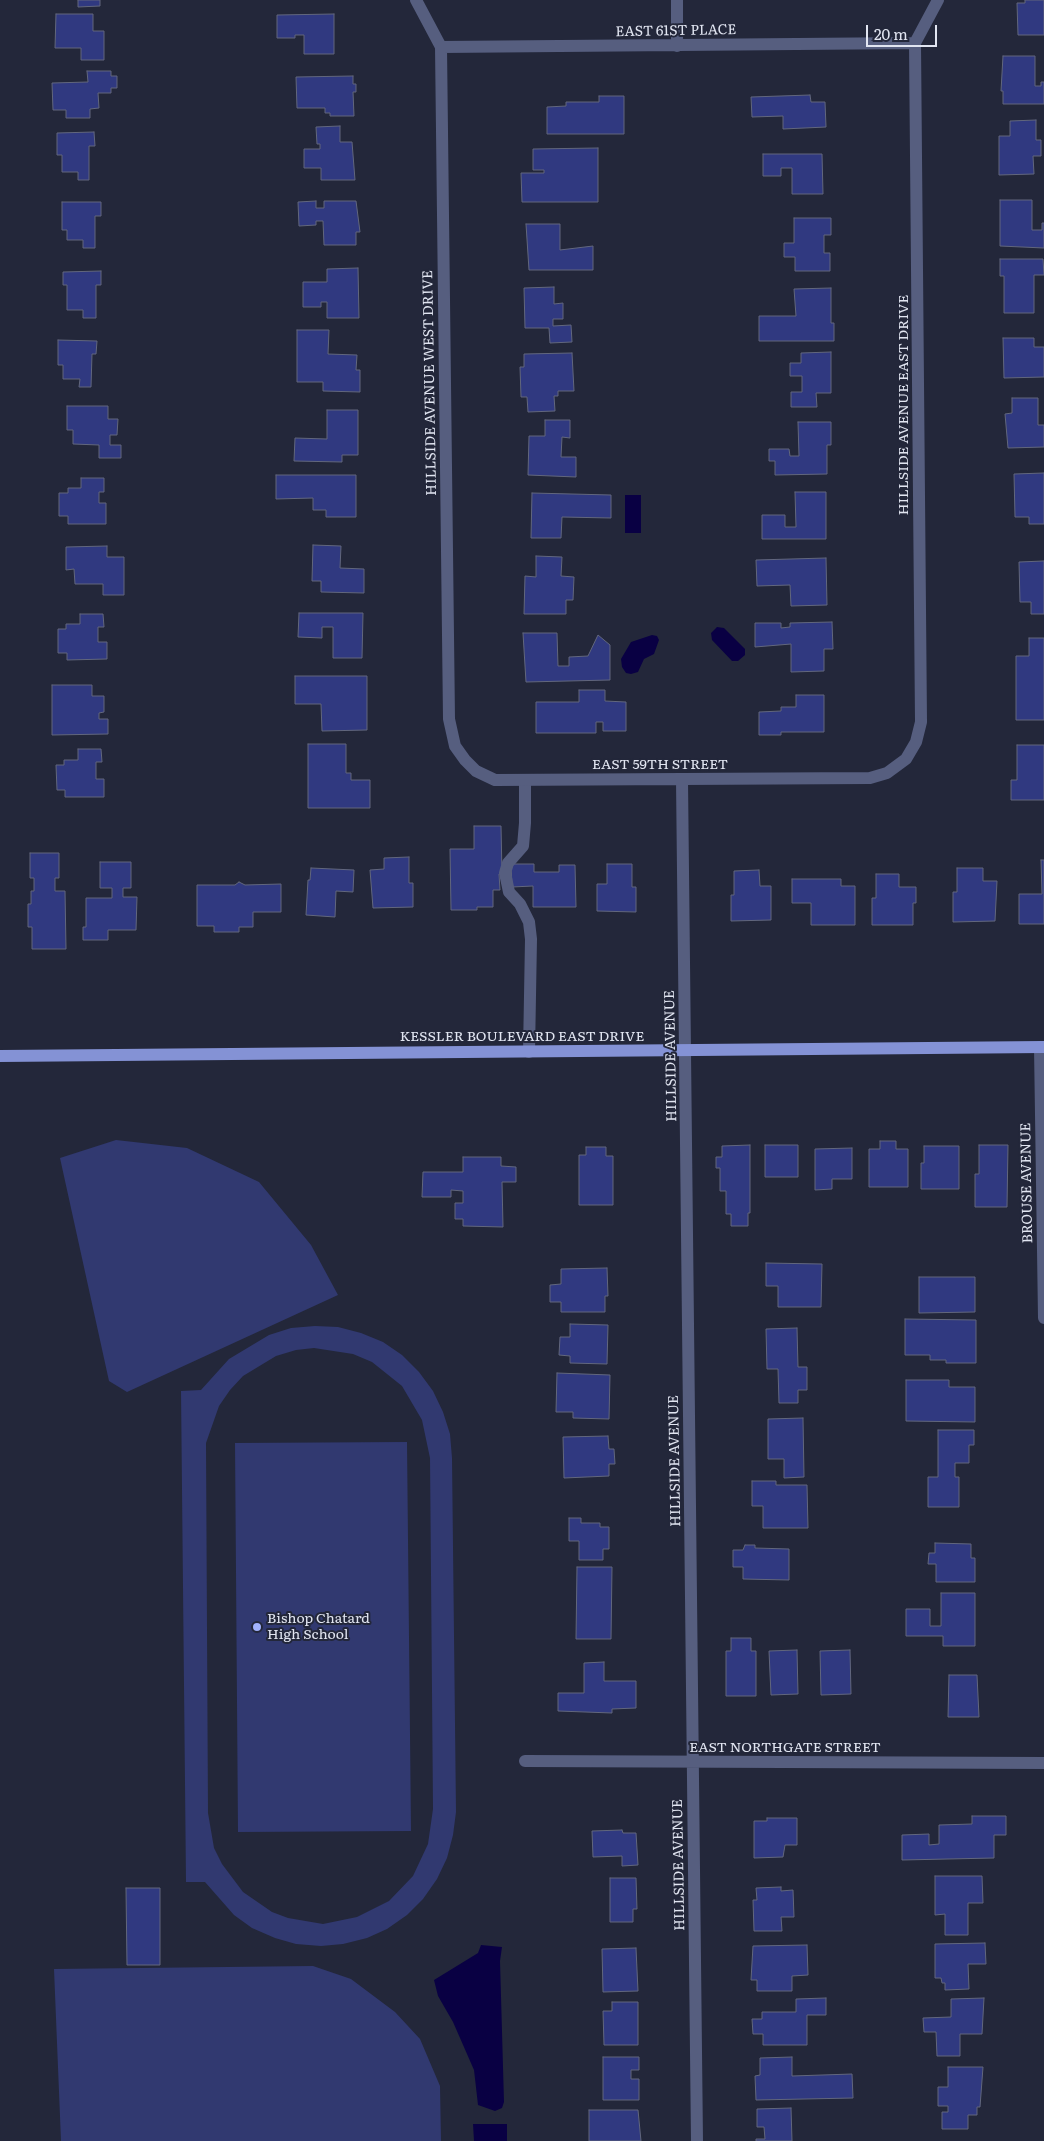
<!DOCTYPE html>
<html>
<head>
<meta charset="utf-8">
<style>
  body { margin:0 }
  #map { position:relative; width:1044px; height:2141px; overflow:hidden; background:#23273a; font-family:Literata,serif }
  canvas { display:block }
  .scale { position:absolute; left:866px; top:25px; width:71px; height:22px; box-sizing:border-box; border:2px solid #e1e5f1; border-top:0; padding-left:6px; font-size:15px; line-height:18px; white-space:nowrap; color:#e1e5f1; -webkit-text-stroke:4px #23273a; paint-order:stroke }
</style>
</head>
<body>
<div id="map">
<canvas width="1044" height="2141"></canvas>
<div class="scale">20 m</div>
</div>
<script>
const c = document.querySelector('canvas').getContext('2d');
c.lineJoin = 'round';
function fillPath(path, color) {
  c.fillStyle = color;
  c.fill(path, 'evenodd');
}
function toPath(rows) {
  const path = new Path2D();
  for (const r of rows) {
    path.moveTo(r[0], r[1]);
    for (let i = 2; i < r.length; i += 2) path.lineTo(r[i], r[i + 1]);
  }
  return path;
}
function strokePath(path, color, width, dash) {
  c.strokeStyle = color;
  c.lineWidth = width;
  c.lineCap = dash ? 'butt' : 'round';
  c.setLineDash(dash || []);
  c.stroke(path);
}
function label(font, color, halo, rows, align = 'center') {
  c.font = font + ' Literata,serif';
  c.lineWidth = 4;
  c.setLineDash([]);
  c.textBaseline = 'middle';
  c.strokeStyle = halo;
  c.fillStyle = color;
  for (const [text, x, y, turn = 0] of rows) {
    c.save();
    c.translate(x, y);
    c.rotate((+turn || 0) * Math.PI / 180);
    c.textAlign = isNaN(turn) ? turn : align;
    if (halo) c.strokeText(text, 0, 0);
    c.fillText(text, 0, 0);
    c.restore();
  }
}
const green = toPath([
  [116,1140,187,1148,259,1182,311,1245,338,1295,127,1392,109,1381,60,1158],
  [315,1326,338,1327,361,1333,383,1342,402,1355,419,1372,433,1391,443,1412,450,1434,452,1458,456,1812,453,1835,447,1858,437,1879,423,1899,407,1915,387,1929,367,1938,343,1944,321,1946,296,1944,275,1938,252,1928,234,1915,205,1882,186,1882,181,1391,201,1390,229,1359,269,1335,291,1328],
  [314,1348,353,1354,372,1362,402,1386,422,1420,430,1458,433,1809,428,1844,413,1876,389,1901,357,1917,323,1924,288,1918,272,1912,243,1892,222,1864,214,1848,208,1813,206,1443,219,1406,230,1390,243,1376,276,1356,296,1350],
  [407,1442,411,1831,238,1832,235,1443],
  [313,1966,351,1979,395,2012,420,2039,440,2086,441,2141,61,2141,54,1969]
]);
const water = toPath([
  [625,495,641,495,641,533,625,533],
  [717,627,724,628,745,649,745,655,738,661,732,661,712,640,711,633],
  [652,635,657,636,659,640,654,654,644,659,638,672,631,674,626,673,622,667,621,659,631,642],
  [481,1945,502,1947,500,1961,504,2102,502,2108,495,2111,478,2105,474,2070,453,2022,438,1996,434,1980,478,1953],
  [473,2124,507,2124,507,2141,474,2141]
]);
const building = toPath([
  [78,0,100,0,100,6,78,7,78,0],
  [1025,0,1044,0,1044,35,1018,35,1017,3,1025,3,1025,0],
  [56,14,93,14,93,31,104,31,104,60,81,60,81,48,55,48,56,14],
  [334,14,334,54,304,54,304,35,295,35,295,38,277,38,277,15,334,14],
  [1003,56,1035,56,1035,86,1041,86,1041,82,1044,82,1044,104,1003,104,1003,91,1001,91,1003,56],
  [87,71,111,71,111,76,117,76,117,88,111,88,111,93,98,93,99,108,90,109,90,118,66,118,66,110,53,110,52,83,88,82,87,71],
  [353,76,353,84,356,84,356,92,353,92,354,116,330,116,330,113,325,113,325,108,297,108,296,77,353,76],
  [810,95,811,102,825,102,826,127,783,129,783,116,752,117,751,97,810,95],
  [599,96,624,96,624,134,547,134,547,107,566,106,566,102,599,102,599,96],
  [1036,120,1036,140,1041,140,1041,156,1033,156,1034,174,999,175,999,136,1010,136,1010,121,1036,120],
  [340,126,340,142,352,142,355,180,321,180,321,168,304,168,304,149,320,149,320,144,317,144,316,127,340,126],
  [94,132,95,146,89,146,89,180,78,180,78,172,62,172,62,155,57,155,57,133,94,132],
  [598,148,598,202,522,202,521,173,544,173,544,170,533,170,533,149,598,148],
  [763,154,822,154,823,194,792,194,792,168,781,168,781,176,763,176,763,154],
  [1000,200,1032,200,1032,230,1042,230,1042,223,1044,223,1044,248,1000,246,1000,200],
  [316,201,316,208,324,208,324,201,356,201,360,232,356,232,356,245,324,245,323,221,316,221,316,225,299,226,298,202,316,201],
  [62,202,101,202,101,216,95,216,95,248,83,248,83,240,67,240,67,230,62,230,62,202],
  [794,218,831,218,831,235,824,235,824,253,830,253,830,271,795,271,795,257,784,257,784,243,794,243,794,218],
  [526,224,560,224,560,250,593,246,593,270,529,270,526,224],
  [1000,259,1043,259,1044,275,1034,275,1034,313,1004,313,1004,276,1000,276,1000,259],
  [358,268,359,318,327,318,327,302,321,302,321,307,303,307,303,282,327,282,327,269,358,268],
  [101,271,101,285,96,285,96,318,83,318,83,310,67,310,67,285,63,285,63,272,101,271],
  [554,287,554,304,563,303,563,319,553,319,553,326,571,325,572,342,550,343,549,328,525,328,524,288,554,287],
  [831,288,831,323,834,323,834,341,759,341,759,316,796,316,794,289,831,288],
  [297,330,329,330,328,354,357,355,356,370,360,370,360,392,323,391,323,382,297,382,297,330],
  [1003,338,1034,338,1034,347,1044,347,1044,377,1004,378,1003,338],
  [58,340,97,341,96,354,92,354,91,387,79,387,80,379,63,379,63,365,58,365,58,340],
  [831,352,831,393,816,393,817,407,791,407,791,392,802,392,802,376,790,376,790,363,801,363,801,353,831,352],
  [572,353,574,391,558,391,558,396,554,396,555,411,528,412,527,397,521,397,520,367,524,367,524,354,572,353],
  [1012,398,1038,398,1038,425,1044,425,1044,447,1008,448,1005,414,1012,413,1012,398],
  [67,406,108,406,108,419,118,419,117,435,110,435,110,445,121,445,121,458,99,458,99,445,73,444,73,430,67,430,67,406],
  [327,410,358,410,358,455,342,455,342,462,294,461,295,438,327,439,327,410],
  [545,420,570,420,570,438,562,437,561,457,576,457,576,477,528,475,529,436,545,436,545,420],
  [798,422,831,422,831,445,827,445,827,474,775,475,775,461,769,461,769,449,789,449,790,456,799,456,798,422],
  [1044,473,1044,524,1029,524,1029,517,1015,517,1014,474,1044,473],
  [276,475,356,475,356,517,326,517,326,510,313,510,313,498,276,499,276,475],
  [81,478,104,478,104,492,99,492,99,503,106,503,106,524,68,524,68,516,59,516,59,493,68,493,68,488,81,488,81,478],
  [795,492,826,492,826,539,762,539,762,515,785,515,785,527,796,527,795,492],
  [532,493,611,495,611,518,562,517,561,538,531,538,532,493],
  [313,545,341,546,340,568,364,569,364,593,321,592,321,581,312,581,313,545],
  [107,546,107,557,124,557,124,595,103,595,103,584,75,584,74,569,66,570,66,547,107,546],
  [536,556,562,557,561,576,574,577,573,600,566,600,566,614,524,614,525,576,536,577,536,556],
  [826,558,827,605,791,606,790,585,757,586,756,560,826,558],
  [1044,561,1044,614,1031,614,1031,602,1020,602,1019,562,1044,561],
  [299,613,363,613,362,658,333,658,333,627,322,627,322,638,298,637,299,613],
  [80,614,103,614,104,627,98,627,98,642,107,642,107,659,67,660,67,653,58,653,58,629,66,629,66,624,80,624,80,614],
  [832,622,833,649,824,649,824,671,791,672,791,644,755,647,755,623,781,623,781,628,790,627,790,623,832,622],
  [523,633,557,633,558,666,569,666,569,657,588,656,598,635,610,645,610,680,526,682,523,633],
  [1029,638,1044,638,1044,720,1016,720,1016,656,1029,656,1029,638],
  [295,676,367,676,367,730,322,731,321,704,295,704,295,676],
  [52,685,92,685,92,696,104,696,104,712,99,713,99,719,108,719,108,734,52,735,52,685],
  [579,690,605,690,605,701,626,702,626,731,603,731,603,722,596,722,596,733,536,733,536,702,579,702,579,690],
  [796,695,824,695,824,732,781,732,781,735,759,735,759,712,781,711,781,707,796,707,796,695],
  [308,744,346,744,346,773,351,773,351,780,370,780,370,808,308,808,308,744],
  [1017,745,1044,745,1044,800,1011,800,1011,780,1017,780,1017,745],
  [78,749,101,749,102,762,96,762,96,779,104,779,104,797,65,797,65,790,57,790,56,765,64,765,64,760,78,760,78,749],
  [474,826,501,826,502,874,499,874,500,890,493,890,493,907,477,907,477,910,451,910,450,849,474,849,474,826],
  [30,853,59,853,59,878,55,878,55,891,65,891,66,949,32,949,32,927,28,927,28,904,31,904,31,891,34,891,34,878,30,878,30,853],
  [409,857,409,883,413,883,413,907,373,908,370,870,384,869,384,858,409,857],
  [1041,860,1044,860,1044,924,1019,924,1019,894,1042,894,1041,860],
  [100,862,131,862,131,888,123,888,123,897,137,897,136,930,108,930,108,940,83,940,83,927,86,927,86,898,112,898,112,888,100,888,100,862],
  [511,864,534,864,534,872,559,872,559,865,575,865,576,907,533,907,533,886,512,887,511,864],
  [607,864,632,864,632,887,636,887,636,912,597,911,597,884,607,884,607,864],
  [311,868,354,870,353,892,336,891,335,917,306,915,308,880,310,880,311,868],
  [957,868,983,868,983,881,997,881,995,921,953,922,953,892,957,892,957,868],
  [759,870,760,886,771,886,771,920,731,921,731,895,734,895,734,871,759,870],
  [876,874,899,874,899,887,916,887,916,903,913,903,913,925,872,925,872,898,876,898,876,874],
  [792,879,841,879,841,886,855,886,855,925,811,925,811,903,792,903,792,879],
  [239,882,245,885,281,884,281,912,253,912,253,927,239,927,239,932,214,932,214,926,197,926,197,885,235,885,239,882],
  [880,1141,896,1141,896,1149,908,1149,908,1187,869,1187,869,1149,880,1149,880,1141],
  [750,1145,750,1213,748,1213,748,1226,731,1226,731,1214,726,1214,726,1191,720,1191,720,1168,716,1168,716,1157,722,1157,722,1146,750,1145],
  [765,1145,798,1145,798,1177,765,1177,765,1145],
  [979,1145,1008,1145,1007,1207,975,1207,975,1174,979,1174,979,1145],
  [924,1146,959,1146,959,1189,921,1189,921,1163,924,1163,924,1146],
  [586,1147,606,1147,606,1156,613,1156,613,1205,579,1205,579,1155,586,1155,586,1147],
  [852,1148,852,1179,832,1179,832,1189,815,1190,815,1149,852,1148],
  [463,1157,501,1157,501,1166,516,1167,516,1182,502,1182,503,1227,463,1226,463,1219,455,1219,455,1203,463,1203,463,1191,451,1190,451,1197,422,1197,423,1172,463,1172,463,1157],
  [766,1263,822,1264,821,1307,778,1307,778,1286,766,1286,766,1263],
  [607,1268,608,1296,605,1296,605,1312,561,1312,561,1302,550,1302,550,1285,561,1284,561,1269,607,1268],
  [919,1277,975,1277,975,1312,919,1313,919,1277],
  [905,1319,976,1320,976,1363,946,1363,946,1360,930,1360,930,1355,905,1355,905,1319],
  [570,1324,608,1325,607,1364,570,1363,570,1356,559,1355,560,1337,570,1337,570,1324],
  [797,1328,798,1367,807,1367,807,1390,798,1390,798,1403,779,1403,778,1369,767,1369,766,1329,797,1328],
  [557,1373,610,1375,609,1419,573,1418,573,1412,556,1412,557,1373],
  [906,1380,949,1380,949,1387,975,1387,975,1422,906,1421,906,1380],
  [803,1418,804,1477,784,1478,784,1459,768,1459,768,1419,803,1418],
  [938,1430,974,1430,974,1445,969,1445,969,1463,955,1463,955,1477,959,1477,959,1507,928,1507,928,1477,938,1477,938,1430],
  [608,1436,609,1449,614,1449,615,1464,609,1464,609,1476,564,1478,563,1437,608,1436],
  [752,1481,776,1481,776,1485,807,1485,808,1528,763,1528,763,1506,752,1506,752,1481],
  [569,1518,581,1518,581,1523,600,1523,600,1527,609,1527,609,1549,603,1549,603,1560,579,1560,579,1541,569,1541,569,1518],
  [935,1543,971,1544,971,1558,975,1558,975,1582,936,1582,936,1564,928,1564,929,1553,935,1553,935,1543],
  [745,1545,755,1545,755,1548,789,1549,789,1580,743,1579,743,1567,733,1567,733,1550,743,1550,745,1545],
  [577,1567,612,1567,611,1639,576,1639,577,1567],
  [941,1593,975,1593,975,1646,943,1646,943,1636,906,1636,906,1609,930,1609,930,1626,941,1626,941,1593],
  [731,1638,751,1638,751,1651,756,1651,756,1696,726,1696,726,1651,731,1651,731,1638],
  [797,1650,798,1694,771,1695,769,1651,797,1650],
  [850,1650,851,1694,821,1695,820,1651,850,1650],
  [604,1662,604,1681,636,1681,636,1708,612,1709,612,1713,558,1711,558,1693,584,1693,584,1663,604,1662],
  [949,1675,977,1675,979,1717,948,1717,949,1675],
  [972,1816,1006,1816,1006,1835,994,1835,994,1858,902,1860,902,1835,929,1834,929,1845,939,1844,939,1825,972,1824,972,1816],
  [767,1818,797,1818,797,1845,785,1845,783,1857,754,1858,754,1821,767,1821,767,1818],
  [622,1830,623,1833,636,1833,638,1865,622,1866,622,1856,593,1857,592,1831,622,1830],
  [935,1876,982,1876,983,1903,968,1903,968,1935,945,1935,945,1914,935,1915,935,1876],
  [610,1878,636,1878,637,1909,633,1909,633,1922,610,1922,610,1878],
  [781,1887,781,1891,793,1890,794,1917,781,1917,782,1931,754,1931,753,1900,757,1900,756,1888,781,1887],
  [126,1888,160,1888,160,1965,127,1965,126,1888],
  [985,1943,986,1964,968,1964,969,1989,945,1990,945,1983,942,1983,941,1978,935,1978,935,1944,985,1943],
  [807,1945,808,1975,792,1976,792,1991,757,1991,757,1980,751,1980,753,1946,807,1945],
  [636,1948,638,1991,603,1992,602,1949,636,1948],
  [826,1998,826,2015,807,2015,807,2045,763,2045,763,2034,753,2034,752,2019,762,2019,762,2012,796,2012,796,1999,826,1998],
  [984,1998,982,2034,960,2034,960,2056,937,2056,936,2032,924,2032,923,2018,951,2017,951,1999,984,1998],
  [612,2002,638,2002,638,2045,604,2045,603,2011,612,2011,612,2002],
  [603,2057,639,2057,639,2070,631,2070,631,2079,639,2079,639,2100,603,2100,603,2057],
  [792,2057,792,2076,852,2074,853,2098,756,2100,755,2076,760,2075,760,2058,792,2057],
  [948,2067,983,2067,980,2107,977,2107,977,2115,968,2115,968,2129,942,2129,942,2112,948,2112,948,2106,938,2106,938,2087,948,2087,948,2067],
  [791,2108,792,2141,756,2141,756,2139,765,2139,764,2127,757,2127,757,2109,791,2108],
  [589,2110,638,2110,641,2141,589,2141,589,2110]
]);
const lane = toPath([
  [525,780,525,823,523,846,508,863,505,873,509,892,520,904,529,922,531,939,529,1052]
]);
const street = toPath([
  [416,0,441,47,915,43,938,0],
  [677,0,677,46],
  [441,47,449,719,455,746,465,760,476,771,495,780,870,778,887,773,906,759,916,742,921,722,915,43],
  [682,780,697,2141],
  [1040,1047,1044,1318],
  [525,1761,1044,1763]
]);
const primary = toPath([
  [0,1056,1044,1047]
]);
const markers = [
  [257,1627,5,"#a2b2fd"]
];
const streetNames = [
  ["EAST 61ST PLACE",676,31,-1],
  ["HILLSIDE AVENUE WEST DRIVE",430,383,-91],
  ["HILLSIDE AVENUE EAST DRIVE",904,405,-90],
  ["EAST 59TH STREET",660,765],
  ["KESSLER BOULEVARD EAST DRIVE",522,1037],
  ["HILLSIDE AVENUE",671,1056,-91],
  ["BROUSE AVENUE",1027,1183,-91],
  ["HILLSIDE AVENUE",675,1461,-91],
  ["EAST NORTHGATE STREET",785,1748],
  ["HILLSIDE AVENUE",679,1865,-91]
];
const poiNames = [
  ["Bishop Chatard",267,1619],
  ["High School",267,1635]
];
fillPath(green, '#313970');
fillPath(water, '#090043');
fillPath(building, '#303980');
strokePath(building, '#62677d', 1);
strokePath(lane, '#565e7f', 12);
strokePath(street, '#565e7f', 12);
strokePath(primary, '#8492d5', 12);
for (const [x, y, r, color] of markers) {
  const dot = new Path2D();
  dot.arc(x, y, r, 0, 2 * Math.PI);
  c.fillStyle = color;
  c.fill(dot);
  strokePath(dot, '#23273a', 2);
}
label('14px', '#e1e5f1', '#23273a', streetNames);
label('14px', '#e1e5f1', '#23273a', poiNames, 'left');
</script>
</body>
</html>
